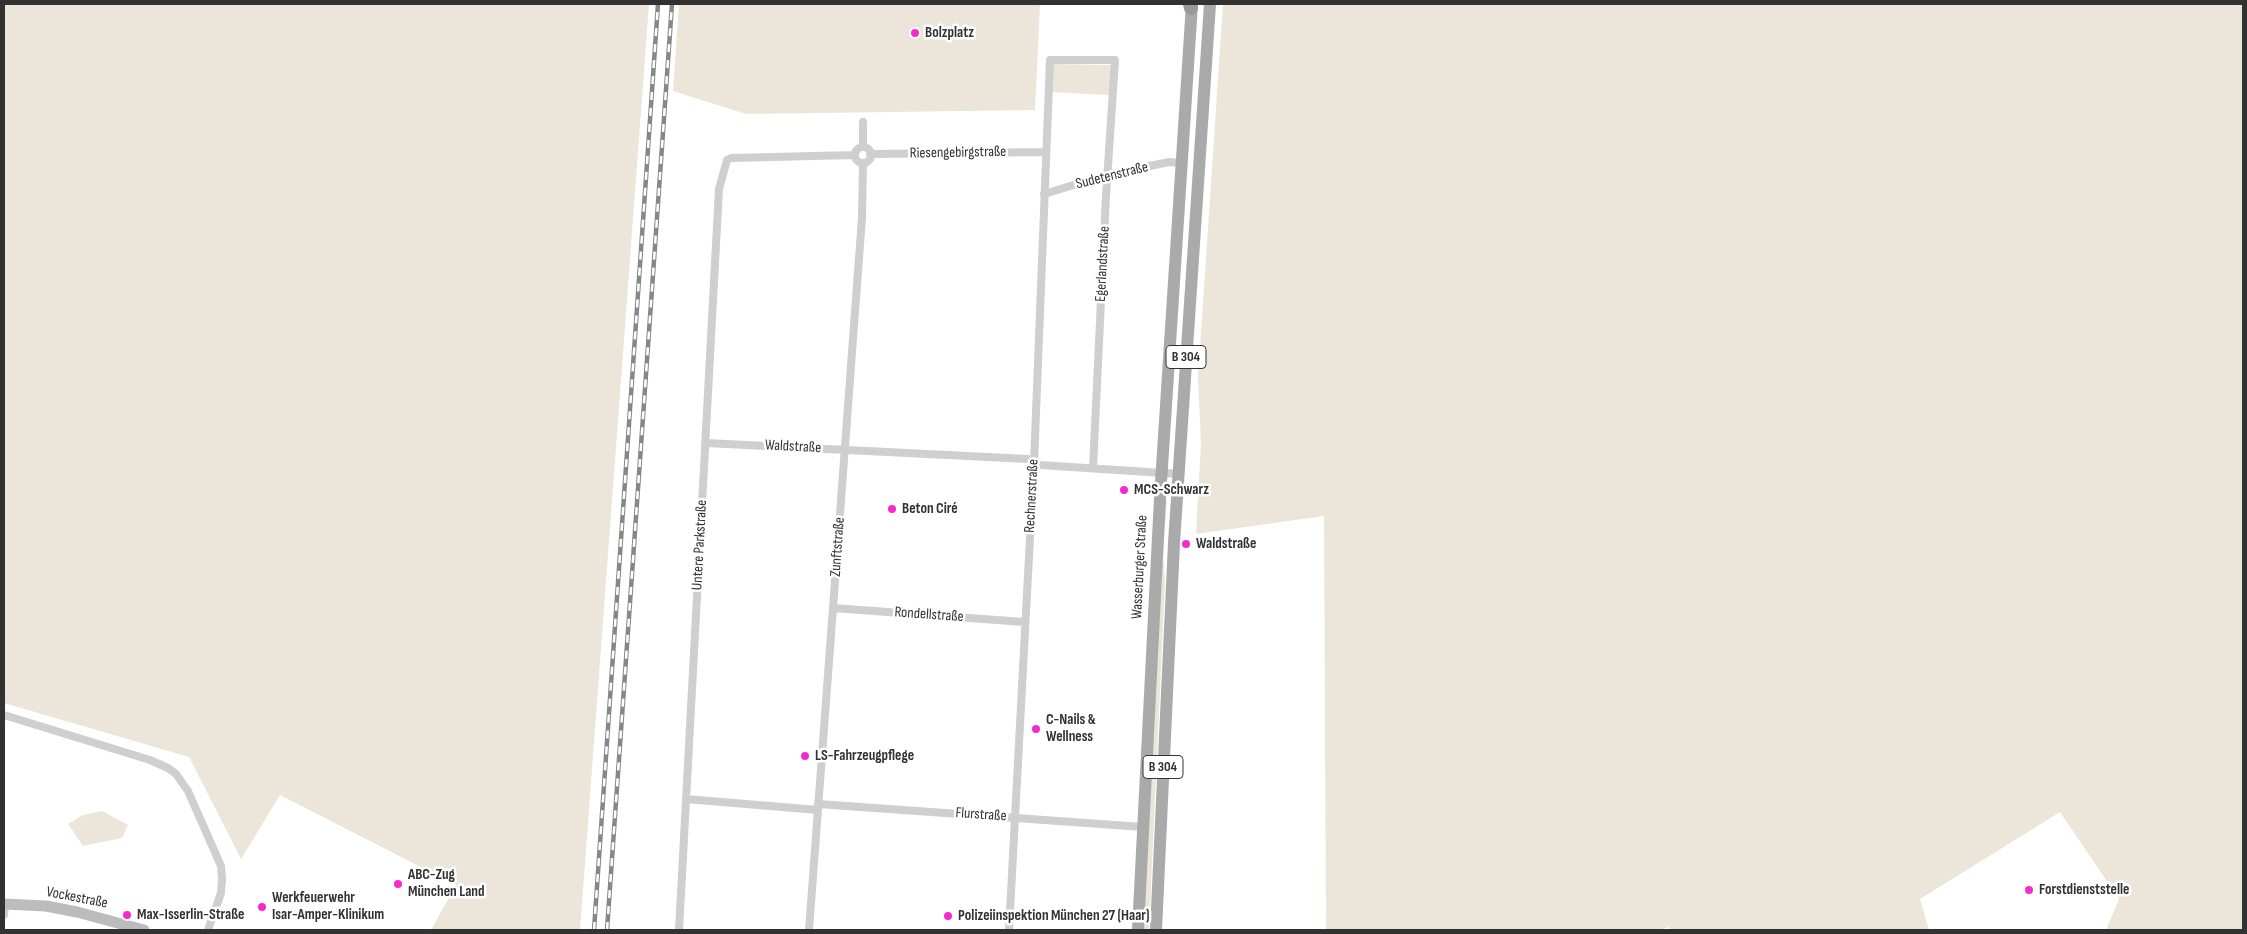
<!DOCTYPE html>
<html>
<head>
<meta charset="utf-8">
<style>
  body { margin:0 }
  #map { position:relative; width:2247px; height:934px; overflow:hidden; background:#fff; font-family:"Sofia Sans Condensed",sans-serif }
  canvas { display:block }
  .frame { position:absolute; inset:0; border:5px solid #323232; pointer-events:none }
</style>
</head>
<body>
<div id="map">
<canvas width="2247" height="934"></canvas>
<div class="frame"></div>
</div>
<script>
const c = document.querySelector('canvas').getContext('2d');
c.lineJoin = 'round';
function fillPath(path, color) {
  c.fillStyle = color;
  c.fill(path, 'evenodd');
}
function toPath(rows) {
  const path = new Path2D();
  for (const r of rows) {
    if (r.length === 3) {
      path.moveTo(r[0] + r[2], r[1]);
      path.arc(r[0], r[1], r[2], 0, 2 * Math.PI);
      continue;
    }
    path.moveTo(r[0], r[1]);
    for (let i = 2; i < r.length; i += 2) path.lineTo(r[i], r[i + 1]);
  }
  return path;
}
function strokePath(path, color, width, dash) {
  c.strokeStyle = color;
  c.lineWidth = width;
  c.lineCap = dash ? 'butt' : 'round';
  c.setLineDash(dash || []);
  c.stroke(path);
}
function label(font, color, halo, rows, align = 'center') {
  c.font = font + ' "Sofia Sans Condensed",sans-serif';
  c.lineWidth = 5;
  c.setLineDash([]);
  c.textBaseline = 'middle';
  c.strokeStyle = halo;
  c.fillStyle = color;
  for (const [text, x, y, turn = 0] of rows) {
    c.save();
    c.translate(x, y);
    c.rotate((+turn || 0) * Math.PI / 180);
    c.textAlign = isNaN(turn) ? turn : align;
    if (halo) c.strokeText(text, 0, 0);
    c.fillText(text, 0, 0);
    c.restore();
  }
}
const green = toPath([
  [4,4,649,4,580,930,431,930,456,885,280,795,241,859,189,757,4,703],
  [679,4,1040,4,1035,110,746,114,673,91],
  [1223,4,2243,4,2243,930,2106,930,2119,899,2060,812,1920,899,1929,930,1670,930,1669,927,1660,930,1326,930,1324,516,1196,534,1201,444,1198,378],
  [1050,64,1111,65,1110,95,1049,92],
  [1165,500,1167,500,1163,554,1165,582,1149,930,1143,930],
  [102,811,128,825,122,838,83,846,68,824,83,815]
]);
const minor = toPath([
  [863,147,863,122],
  [863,155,8],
  [870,154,1045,152],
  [1044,194,1107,175,1169,162,1181,163],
  [706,443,1028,459,1040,465,1179,474],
  [833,608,1024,622],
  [4,715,150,760,168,768,176,774,188,791,221,866,222,879,221,893,208,930],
  [686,799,818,810],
  [818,804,1143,827],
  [4,915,5,904],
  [679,930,719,189,727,160,731,158,855,155],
  [809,930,862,218,863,163],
  [1009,930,1034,463,1050,60,1115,60,1106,196,1093,468]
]);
const secondary = toPath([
  [4,904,46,906,77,912,144,930]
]);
const primary = toPath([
  [1138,930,1160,498,1192,4],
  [1156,930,1174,543,1210,4]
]);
const motorway = toPath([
  [1190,4,1191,8]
]);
const rail = toPath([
  [594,930,658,4],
  [607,930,672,4]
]);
const markers = [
  [915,33,5,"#f42acc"],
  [1124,490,5,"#f42acc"],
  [892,509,5,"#f42acc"],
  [1186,544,5,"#f42acc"],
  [1036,729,5,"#f42acc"],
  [805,756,5,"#f42acc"],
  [398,884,5,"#f42acc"],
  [2029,890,5,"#f42acc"],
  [262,907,5,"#f42acc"],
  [127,915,5,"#f42acc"],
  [948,916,5,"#f42acc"]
];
const shields = [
  [1186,357,40],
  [1163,767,40]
];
const shieldNames = [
  ["B 304",1186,357],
  ["B 304",1163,767]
];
const poiNames = [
  ["Bolzplatz",925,33],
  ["MCS-Schwarz",1134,490],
  ["Beton Ciré",902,509],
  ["Waldstraße",1196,544],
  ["C-Nails &",1046,720],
  ["Wellness",1046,737],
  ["LS-Fahrzeugpflege",815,756],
  ["ABC-Zug",408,875],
  ["München Land",408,892],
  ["Forstdienststelle",2039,890],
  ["Werkfeuerwehr",272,898],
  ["Isar-Amper-Klinikum",272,915],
  ["Max-Isserlin-Straße",137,915],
  ["Polizeiinspektion München 27 (Haar)",958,916]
];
const streetNames = [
  ["Riesengebirgstraße",958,153,-1],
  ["Sudetenstraße",1112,176,-14],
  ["Egerlandstraße",1103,264,-87],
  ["Waldstraße",793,447,3],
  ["Rechnerstraße",1032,496,-87],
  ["Untere Parkstraße",700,545,-87],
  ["Zunftstraße",838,547,-86],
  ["Wasserburger Straße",1140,567,-87],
  ["Rondellstraße",929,615,4],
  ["Flurstraße",981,815,4],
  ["Vockestraße",77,898,11]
];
fillPath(green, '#ebe6d9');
strokePath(minor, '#cfcfcf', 8);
strokePath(secondary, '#bcbcbc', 11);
strokePath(primary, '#aaa', 12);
strokePath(motorway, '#999', 14);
strokePath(rail, '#878787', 4.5);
strokePath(rail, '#fff', 2.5, [8]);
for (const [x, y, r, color] of markers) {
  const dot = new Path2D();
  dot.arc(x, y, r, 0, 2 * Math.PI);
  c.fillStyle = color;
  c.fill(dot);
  strokePath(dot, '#fff', 2);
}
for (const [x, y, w] of shields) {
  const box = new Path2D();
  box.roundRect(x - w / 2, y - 11.5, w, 23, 4);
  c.fillStyle = '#fff';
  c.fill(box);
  strokePath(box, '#323232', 1);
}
label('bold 14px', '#323232', null, shieldNames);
label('bold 15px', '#323232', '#fff', poiNames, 'left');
label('15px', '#323232', '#fff', streetNames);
</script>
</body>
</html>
